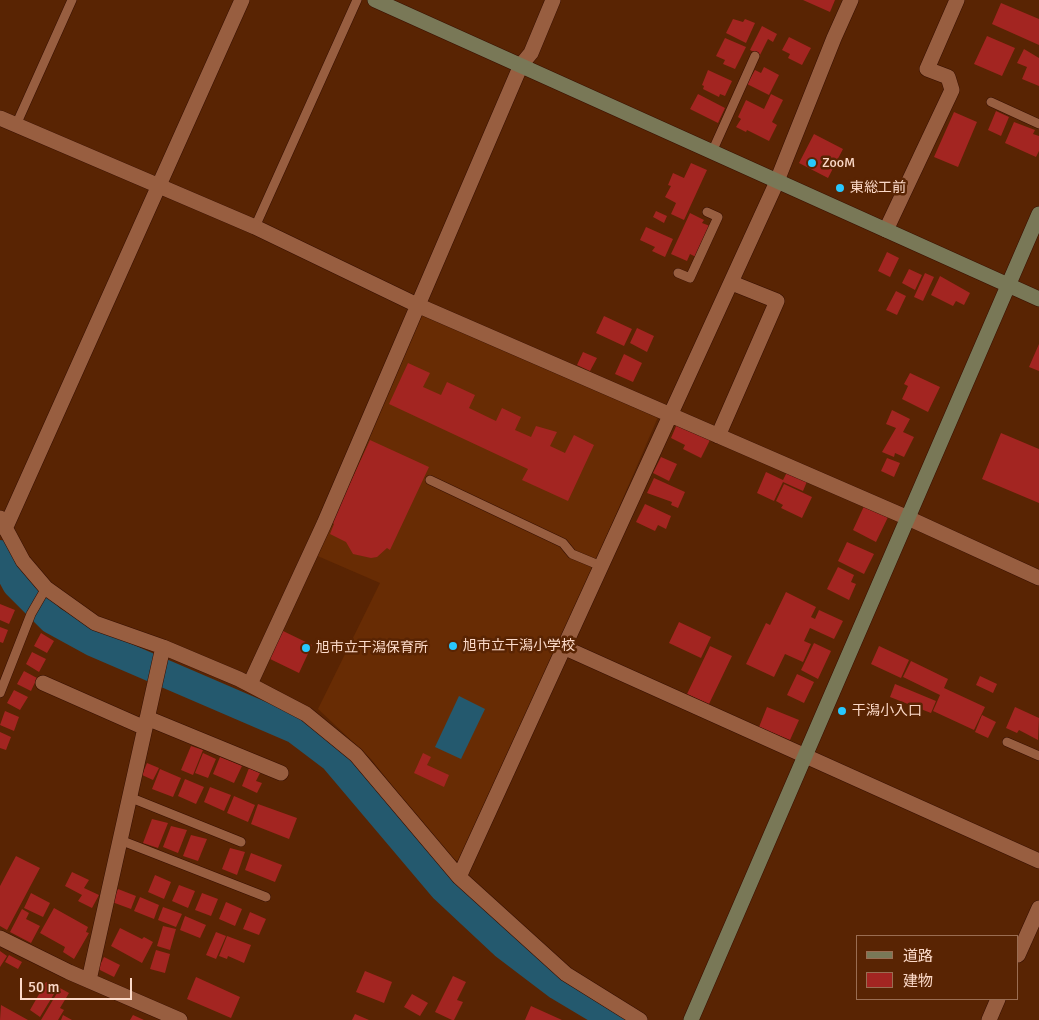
<!DOCTYPE html>
<html>
<head>
<meta charset="utf-8">
<style>
  body { margin:0 }
  #map { position:relative; width:1039px; height:1020px; overflow:hidden; background:#592403; font-family:Signika,"Noto Sans JP",sans-serif }
  canvas { display:block }
  .legend { position:absolute; left:856px; top:935px; width:162px; height:65px; box-sizing:border-box; background:#592403; border:1px solid #9a6d52; margin:0; padding:6px 9px; list-style:none; font-size:15px; color:#fcdac9 }
  .legend li { display:flex; align-items:center; gap:10px; height:25px }
  .legend b { width:25px; border:1px solid #9a6d52 }
  .scale { position:absolute; left:20px; top:978px; width:112px; height:22px; box-sizing:border-box; border:2px solid #fcdac9; border-top:0; padding-left:6px; font-size:15px; line-height:18px; white-space:nowrap; color:#fcdac9; -webkit-text-stroke:4px #592403; paint-order:stroke }
</style>
</head>
<body>
<div id="map">
<canvas width="1039" height="1020"></canvas>
<ul class="legend">
<li><b style="height:6px;background:#797857"></b>道路</li>
<li><b style="height:14px;background:#a32521"></b>建物</li>
</ul>
<div class="scale">50 m</div>
</div>
<script>
const c = document.querySelector('canvas').getContext('2d');
c.lineJoin = 'round';
function fillPath(path, color) {
  c.fillStyle = color;
  c.fill(path, 'evenodd');
}
function toPath(rows) {
  const path = new Path2D();
  for (const r of rows) {
    path.moveTo(r[0], r[1]);
    for (let i = 2; i < r.length; i += 2) path.lineTo(r[i], r[i + 1]);
  }
  return path;
}
function strokePath(path, color, width, dash) {
  c.strokeStyle = color;
  c.lineWidth = width;
  c.lineCap = dash ? 'butt' : 'round';
  c.setLineDash(dash || []);
  c.stroke(path);
}
function label(font, color, halo, rows, align = 'center') {
  c.font = font + ' Signika,"Noto Sans JP",sans-serif';
  c.lineWidth = 5;
  c.setLineDash([]);
  c.textBaseline = 'middle';
  c.strokeStyle = halo;
  c.fillStyle = color;
  for (const [text, x, y, turn = 0] of rows) {
    c.save();
    c.translate(x, y);
    c.rotate((+turn || 0) * Math.PI / 180);
    c.textAlign = isNaN(turn) ? turn : align;
    if (halo) c.strokeText(text, 0, 0);
    c.fillText(text, 0, 0);
    c.restore();
  }
}
const built = toPath([
  [422,313,658,417,595,563,458,861,450,859,371,759,318,709,380,583,313,554]
]);
const water = toPath([
  [459,696,485,709,461,759,435,747]
]);
const river = toPath([
  [0,554,16,584,52,620,94,643,296,730,333,758,443,888,504,945,558,986,615,1020]
]);
const building = toPath([
  [803,0,835,0,830,12],
  [1001,3,1039,19,1039,45,992,24],
  [733,19,743,22,745,19,755,23,746,43,726,33],
  [762,26,777,34,773,42,768,39,760,55,750,50],
  [987,36,1015,48,1002,76,974,64],
  [789,37,811,48,802,65,788,58,790,54,782,50],
  [725,38,746,47,735,69,723,64,725,60,716,56],
  [1024,49,1039,58,1039,86,1022,79,1027,67,1017,63],
  [764,67,779,75,769,95,747,84,755,70,761,73],
  [708,70,732,81,725,96,720,94,719,97,703,89,704,86,702,85],
  [698,94,725,108,718,123,690,109],
  [771,94,783,100,772,122,777,125,769,141,747,130,746,132,736,127,741,119,738,117,746,100,764,109],
  [996,111,1009,117,1001,136,988,130],
  [954,112,977,122,958,167,934,157],
  [1014,122,1035,130,1033,134,1039,136,1039,151,1036,157,1005,143],
  [814,134,843,149,828,178,799,163],
  [691,163,707,170,684,220,671,214,676,203,665,197,671,186,668,185,673,173,684,178],
  [656,211,667,216,664,223,653,217],
  [690,213,704,220,702,223,710,226,696,257,690,254,687,261,671,254],
  [646,227,673,239,665,257,652,251,655,247,640,240],
  [887,252,899,258,890,277,878,271],
  [909,269,922,275,915,290,902,283],
  [925,273,934,277,923,301,914,297],
  [940,276,970,293,964,305,956,301,953,306,931,295],
  [896,291,906,296,897,315,886,310],
  [604,316,632,329,624,346,596,333],
  [637,328,654,336,647,352,630,343],
  [1039,344,1039,371,1029,367],
  [583,352,597,358,590,371,577,365],
  [624,354,642,363,633,382,615,374],
  [408,363,430,373,423,387,441,395,447,382,475,395,469,408,496,421,502,408,521,417,515,430,531,437,536,426,557,432,550,446,565,453,574,435,594,445,568,501,522,480,528,469,389,404],
  [910,373,940,387,928,412,902,399,908,386,904,384],
  [892,410,910,419,903,432,914,437,904,457,895,453,894,457,882,452,896,428,886,424],
  [677,424,710,440,701,458,683,449,685,445,671,438],
  [1001,433,1039,449,1039,503,982,479],
  [370,440,429,467,390,550,387,548,377,557,371,558,353,554,346,542,330,534,334,524,332,522],
  [661,457,677,464,669,481,653,473],
  [887,458,900,463,894,477,881,471],
  [788,470,808,479,803,491,783,482,774,501,757,493,766,472,783,480],
  [654,478,685,492,678,508,671,505,672,502,647,493],
  [784,484,812,497,802,518,781,508,783,505,776,501],
  [645,504,671,516,666,529,658,525,655,531,636,522],
  [865,504,889,515,876,542,853,530],
  [847,542,874,554,864,574,838,561],
  [838,567,854,575,851,582,856,584,849,600,827,589],
  [786,592,816,607,811,617,815,619,819,610,843,621,834,639,810,628,804,641,811,644,803,662,785,654,774,677,746,664,766,623,770,625],
  [0,604,15,610,9,624,0,620],
  [679,622,711,637,701,658,669,643],
  [0,627,8,630,3,643,0,642],
  [281,630,312,645,299,673,268,658],
  [41,633,54,641,47,653,34,646],
  [814,643,831,651,818,679,801,670],
  [710,646,732,656,709,704,687,694],
  [879,646,909,660,901,678,871,664],
  [32,652,46,659,39,672,26,664],
  [911,661,948,679,944,688,985,707,974,730,933,711,940,695,903,677],
  [24,671,37,678,31,691,17,684],
  [797,674,814,682,804,703,787,695],
  [980,676,997,684,993,693,976,685],
  [895,684,936,701,931,713,890,697],
  [14,690,28,697,20,710,7,703],
  [767,707,799,720,790,740,759,727],
  [1015,707,1039,718,1038,740,1019,730,1017,733,1006,728],
  [5,711,19,717,14,731,0,725],
  [982,715,996,722,988,738,975,732],
  [0,732,11,737,6,750,0,748],
  [191,746,203,750,193,775,181,770],
  [203,753,216,759,208,778,195,773],
  [423,753,431,757,427,765,449,775,444,787,414,773],
  [220,757,242,766,234,783,213,774],
  [147,763,159,768,153,780,142,775],
  [249,768,260,773,256,781,262,783,257,793,242,786],
  [160,769,181,778,173,797,152,789],
  [185,779,204,787,196,804,178,796],
  [210,787,231,795,224,811,204,802],
  [234,796,255,805,248,822,227,813],
  [258,804,297,818,289,839,251,824],
  [152,819,168,823,158,848,143,843],
  [171,826,187,830,178,853,163,847],
  [191,835,207,839,198,861,183,856],
  [230,848,245,852,237,875,222,869],
  [251,853,282,865,275,882,245,870],
  [16,856,40,868,7,930,0,926,0,886],
  [72,872,89,880,84,888,99,895,92,908,78,901,82,895,65,886],
  [155,875,171,882,164,899,148,892],
  [179,885,195,891,188,908,172,901],
  [118,889,136,896,131,909,112,902],
  [31,893,50,903,43,917,24,908],
  [202,893,218,899,211,916,195,910],
  [140,897,159,905,154,919,134,911],
  [226,902,242,909,235,926,219,919],
  [163,907,182,914,176,927,158,920],
  [54,908,88,927,86,932,89,933,74,959,63,952,65,947,40,933],
  [22,909,29,913,26,919,40,926,31,943,10,932],
  [250,912,266,919,259,935,243,929],
  [185,916,206,925,200,938,180,930],
  [163,926,176,929,170,950,157,946],
  [120,928,142,939,144,937,153,942,142,963,111,946],
  [216,932,226,936,216,959,206,955],
  [227,936,251,945,244,963,228,956,227,959,219,956],
  [156,950,170,954,165,973,150,969],
  [0,951,7,956,0,967],
  [9,955,22,962,18,969,5,962],
  [104,957,120,965,114,977,98,969],
  [365,971,392,982,384,1003,356,992],
  [453,976,466,982,457,1000,463,1002,454,1020,452,1020,435,1012],
  [196,977,240,997,231,1018,187,999],
  [46,982,57,989,40,1017,30,1010],
  [60,988,69,993,60,1008,64,1010,58,1020,41,1020],
  [412,994,428,1003,420,1016,404,1007],
  [1,1005,28,1020,0,1020],
  [531,1006,562,1020,525,1020],
  [355,1014,369,1020,352,1020],
  [63,1015,72,1020,61,1020],
  [133,1015,144,1020,130,1020]
]);
const lane = toPath([
  [991,102,1039,124],
  [16,125,72,0],
  [712,152,755,56],
  [255,227,357,0],
  [678,273,690,278,718,217,707,212],
  [430,480,563,543,572,554,601,566],
  [0,693,31,614,46,588],
  [1007,742,1039,756],
  [129,797,241,842],
  [120,840,266,897]
]);
const street = toPath([
  [0,118,255,227,417,305,908,518,1039,578],
  [886,230,952,90,948,77,927,69,957,0],
  [718,436,777,301,732,283],
  [0,518,23,561,46,588,95,623,163,647,239,679,306,714,356,755,459,877,566,974,640,1020],
  [5,529,242,0],
  [563,647,1039,861],
  [43,683,145,728],
  [250,684,324,524,521,65,531,53,553,0],
  [147,718,281,773],
  [459,877,775,186,834,38,851,0],
  [0,938,69,972,180,1020],
  [1018,955,1039,908],
  [89,980,163,647],
  [989,1020,998,999]
]);
const secondary = toPath([
  [375,0,1039,299],
  [691,1020,1039,214]
]);
const markers = [
  [812,163,5,"#28c8ff"],
  [840,188,5,"#28c8ff"],
  [453,646,5,"#28c8ff"],
  [306,648,5,"#28c8ff"],
  [842,711,5,"#28c8ff"]
];
const poiNames = [
  ["ZooM",822,163],
  ["東総工前",850,188],
  ["旭市立干潟小学校",463,646],
  ["旭市立干潟保育所",316,648],
  ["干潟小入口",852,711]
];
fillPath(built, '#682c04');
fillPath(water, '#24596e');
strokePath(river, '#24596e', 28);
fillPath(building, '#a32521');
strokePath(lane, '#360f00', 10);
strokePath(street, '#360f00', 16);
strokePath(secondary, '#360f00', 16);
strokePath(lane, '#985e40', 9);
strokePath(street, '#985e40', 15);
strokePath(secondary, '#797857', 15);
for (const [x, y, r, color] of markers) {
  const dot = new Path2D();
  dot.arc(x, y, r, 0, 2 * Math.PI);
  c.fillStyle = color;
  c.fill(dot);
  strokePath(dot, '#592403', 2);
}
label('14px', '#fcdac9', '#592403', poiNames, 'left');
</script>
</body>
</html>
